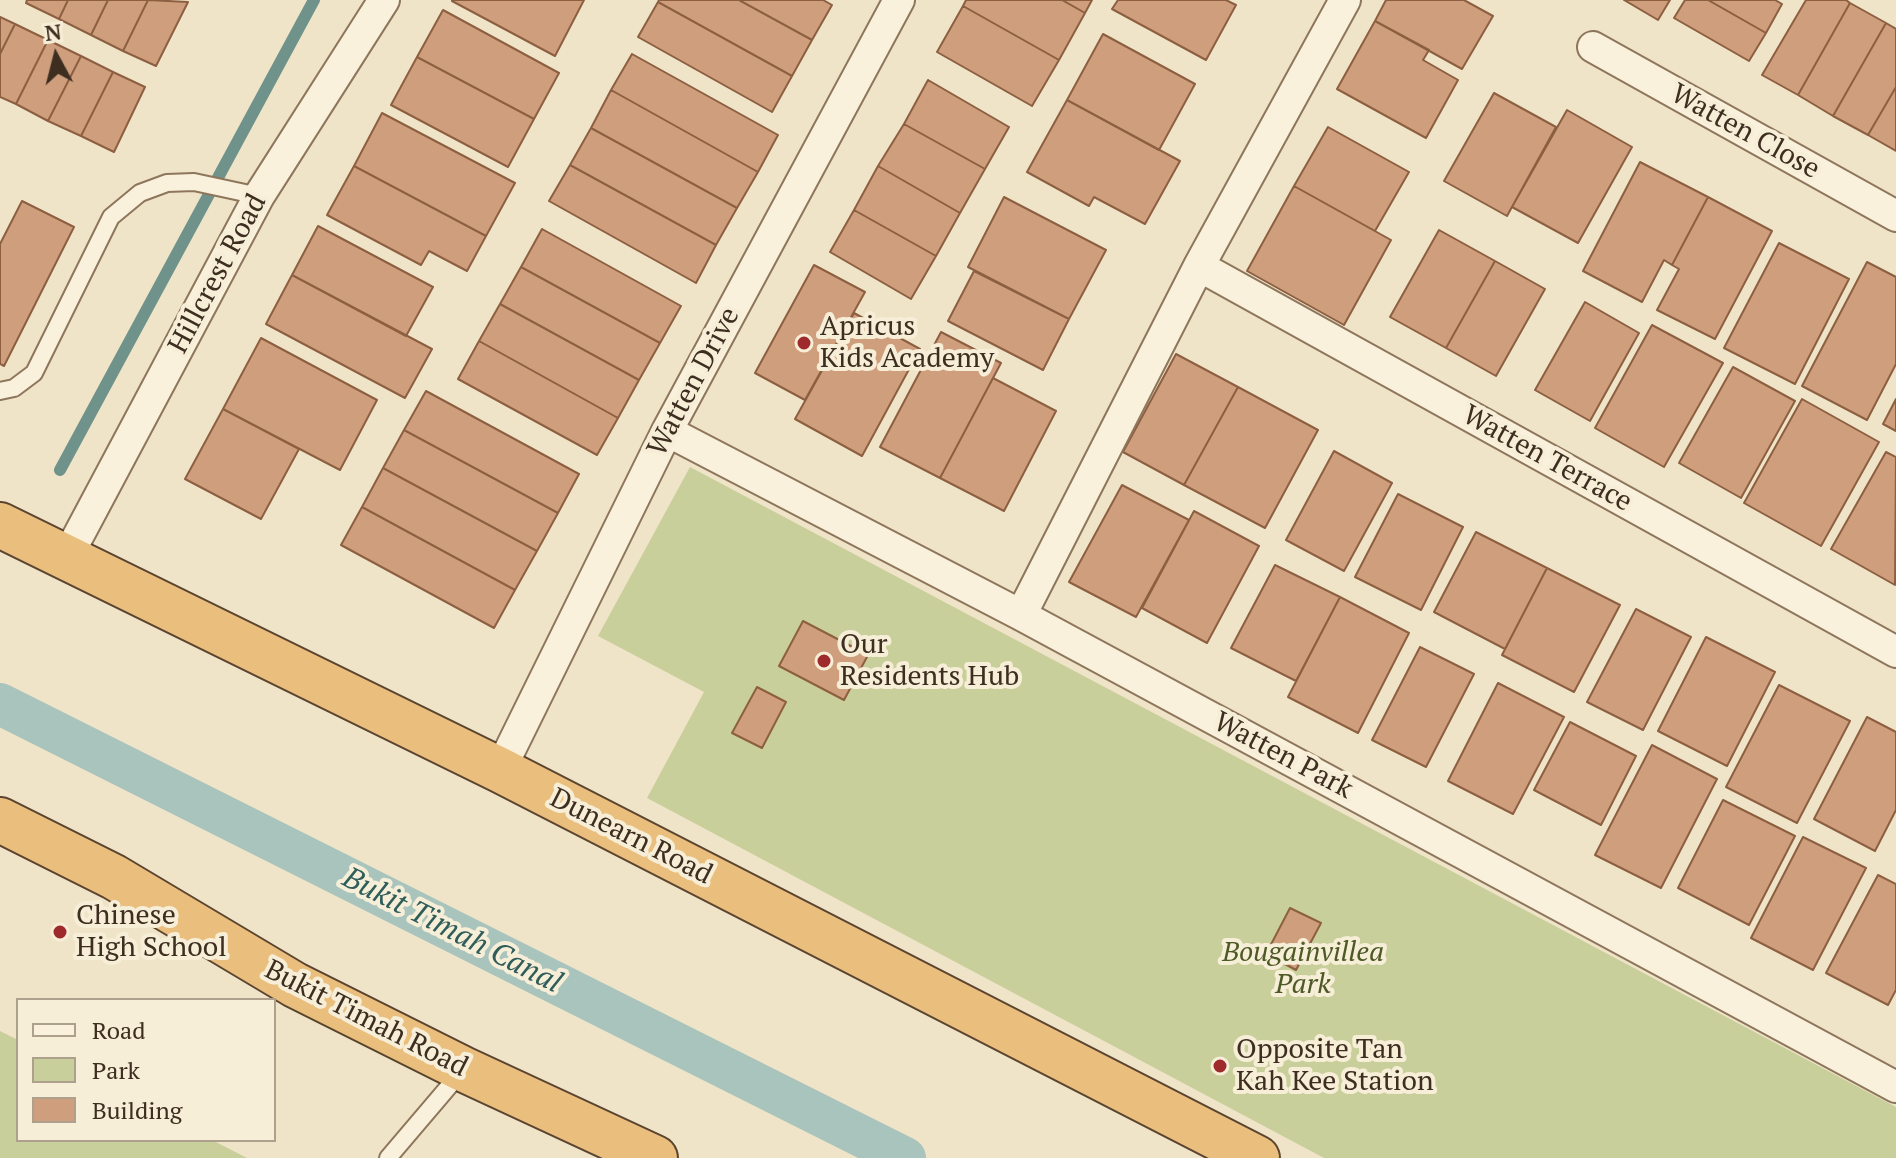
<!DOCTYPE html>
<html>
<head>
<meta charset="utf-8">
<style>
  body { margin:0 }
  #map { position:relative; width:1896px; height:1158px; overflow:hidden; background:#f0e4c8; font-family:"PT Serif",serif }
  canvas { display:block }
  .legend { position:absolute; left:16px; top:998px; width:260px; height:144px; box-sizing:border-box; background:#f7eed8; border:2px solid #ada18e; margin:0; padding:10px 14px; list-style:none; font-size:24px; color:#3d2e20 }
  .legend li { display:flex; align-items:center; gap:16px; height:40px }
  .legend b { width:40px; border:2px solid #ada18e }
  .north { position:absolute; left:16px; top:16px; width:80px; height:80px; -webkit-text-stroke:6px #f7eed8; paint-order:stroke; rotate:353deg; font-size:22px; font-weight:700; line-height:32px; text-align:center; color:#3d2e20 }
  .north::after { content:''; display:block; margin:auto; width:28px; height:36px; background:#3d2e20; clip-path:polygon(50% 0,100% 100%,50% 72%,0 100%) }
</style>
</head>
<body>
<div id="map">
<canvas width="1896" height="1158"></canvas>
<ul class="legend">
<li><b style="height:10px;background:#faf1dc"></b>Road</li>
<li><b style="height:22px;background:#c9cf9b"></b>Park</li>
<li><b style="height:22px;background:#cf9f7d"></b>Building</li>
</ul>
<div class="north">N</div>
</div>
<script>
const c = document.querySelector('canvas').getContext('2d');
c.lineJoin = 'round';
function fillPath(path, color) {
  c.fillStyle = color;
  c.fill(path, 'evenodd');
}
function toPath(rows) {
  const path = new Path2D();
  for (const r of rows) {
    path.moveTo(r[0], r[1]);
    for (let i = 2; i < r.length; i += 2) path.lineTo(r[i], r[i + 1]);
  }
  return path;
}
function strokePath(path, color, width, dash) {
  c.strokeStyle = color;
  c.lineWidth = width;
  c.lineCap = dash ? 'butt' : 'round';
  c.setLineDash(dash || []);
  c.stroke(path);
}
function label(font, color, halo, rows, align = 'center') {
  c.font = font + ' "PT Serif",serif';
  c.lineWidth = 8;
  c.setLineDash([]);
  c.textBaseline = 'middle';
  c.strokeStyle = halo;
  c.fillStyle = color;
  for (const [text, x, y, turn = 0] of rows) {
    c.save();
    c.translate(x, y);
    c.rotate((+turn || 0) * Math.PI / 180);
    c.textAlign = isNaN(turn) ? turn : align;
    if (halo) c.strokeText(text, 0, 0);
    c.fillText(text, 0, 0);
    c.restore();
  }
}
const green = toPath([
  [690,467,1896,1107,1896,1158,1324,1158,647,798,704,692,598,636],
  [0,1031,18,1040,18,1140,212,1140,247,1158,0,1158]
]);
const stream = toPath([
  [60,470,314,0]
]);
const canal = toPath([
  [0,704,905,1158]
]);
const building = toPath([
  [27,0,68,0,59,19,26,3,27,0],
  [68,0,108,0,91,35,59,19,68,0],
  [108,0,148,0,123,51,91,35,108,0],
  [148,0,188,2,156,66,123,51,148,0],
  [452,0,584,0,555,56,452,1,452,0],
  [659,0,739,0,812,40,792,76,658,2,659,0],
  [739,0,823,0,832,5,812,40,739,0],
  [966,0,1062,0,1085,13,1059,60,963,6,966,0],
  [1062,0,1092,0,1085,13,1062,0],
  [1118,0,1226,0,1236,5,1206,60,1112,9,1118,0],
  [1386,0,1464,0,1493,16,1462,69,1375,21,1386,0],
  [1624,0,1670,0,1658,20,1624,0],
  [1685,0,1708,0,1766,33,1749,61,1674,18,1685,0],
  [1708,0,1775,0,1782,4,1766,33,1708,0],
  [1806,0,1846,0,1850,3,1798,95,1762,75,1806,0],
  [658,2,792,76,772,112,638,37,658,2],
  [1850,3,1886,23,1833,116,1798,95,1850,3],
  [963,6,1059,60,1032,106,937,52,963,6],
  [443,10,559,73,534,119,417,57,443,10],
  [0,17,15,24,0,54,0,17],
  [1375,21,1429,50,1423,60,1458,80,1426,138,1337,89,1375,21],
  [1886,23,1896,29,1896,87,1868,135,1833,116,1886,23],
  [15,24,48,40,16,104,0,97,0,54,15,24],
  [1103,34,1195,84,1159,150,1067,100,1103,34],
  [48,40,81,56,48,121,16,104,48,40],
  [632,54,778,135,758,172,611,90,632,54],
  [81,56,113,72,81,136,48,121,81,56],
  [417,57,534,119,508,167,391,105,417,57],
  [113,72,145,87,114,152,81,136,113,72],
  [928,80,1009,127,985,169,904,124,928,80],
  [1896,87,1896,151,1868,135,1896,87],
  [611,90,758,172,737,208,591,128,611,90],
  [1494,93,1556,127,1507,216,1444,181,1494,93],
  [1067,100,1180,161,1145,224,1094,197,1089,206,1027,172,1067,100],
  [1567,110,1632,147,1578,243,1512,207,1567,110],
  [382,113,515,183,486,236,354,166,382,113],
  [904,124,985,169,960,213,878,166,904,124],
  [1328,127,1409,172,1375,231,1294,186,1328,127],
  [591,128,737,208,716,245,570,165,591,128],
  [1640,162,1708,197,1672,265,1664,260,1642,302,1583,271,1640,162],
  [570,165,716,245,696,283,549,201,570,165],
  [354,166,486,236,467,271,429,251,421,265,327,215,354,166],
  [878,166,960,213,936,256,854,210,878,166],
  [1294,186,1391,240,1344,325,1247,271,1294,186],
  [1004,197,1106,250,1069,319,968,267,1004,197],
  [1708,197,1772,231,1715,339,1657,310,1679,269,1672,265,1708,197],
  [22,201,74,227,4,366,0,364,0,244,22,201],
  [854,210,936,256,911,299,830,252,854,210],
  [318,226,433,287,406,336,292,275,318,226],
  [542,229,681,306,660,343,521,267,542,229],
  [1439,230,1495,261,1446,348,1390,317,1439,230],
  [1779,243,1849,279,1795,384,1724,348,1779,243],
  [1495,261,1545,289,1496,376,1446,348,1495,261],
  [1867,262,1896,277,1896,364,1867,420,1802,386,1867,262],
  [814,265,865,292,805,400,755,373,814,265],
  [521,267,660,343,639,380,500,304,521,267],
  [974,271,1069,319,1043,370,948,321,974,271],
  [292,275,432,349,405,398,266,324,292,275],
  [1585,302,1639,333,1590,421,1535,390,1585,302],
  [500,304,639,380,618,418,479,341,500,304],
  [854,313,920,349,862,456,795,419,854,313],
  [1652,325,1723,363,1664,467,1595,428,1652,325],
  [941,332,1001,363,940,478,880,447,941,332],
  [261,338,377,400,340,470,223,409,261,338],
  [479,341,618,418,597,455,458,379,479,341],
  [1176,354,1238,387,1184,485,1123,452,1176,354],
  [1733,367,1795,401,1741,498,1679,463,1733,367],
  [993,378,1056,411,1004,511,940,478,993,378],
  [1238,387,1318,430,1265,528,1184,485,1238,387],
  [426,391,579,474,558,513,404,430,426,391],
  [1802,399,1879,442,1821,546,1744,503,1802,399],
  [1896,399,1896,431,1883,424,1896,399],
  [223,409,299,449,261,519,185,479,223,409],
  [404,430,558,513,537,551,383,468,404,430],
  [1334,451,1392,483,1344,571,1286,540,1334,451],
  [1886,452,1896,457,1895,585,1831,549,1886,452],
  [383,468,537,551,515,590,362,507,383,468],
  [1122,485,1189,520,1136,617,1069,582,1122,485],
  [1398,494,1463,527,1421,610,1355,577,1398,494],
  [362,507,515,590,494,628,341,545,362,507],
  [1194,511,1259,546,1207,643,1142,608,1194,511],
  [1476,532,1547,568,1505,649,1434,612,1476,532],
  [1275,565,1340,597,1296,681,1231,648,1275,565],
  [1547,568,1620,605,1574,692,1502,655,1547,568],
  [1340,597,1409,633,1358,733,1288,697,1340,597],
  [1636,609,1691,637,1643,730,1587,702,1636,609],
  [803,621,868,655,844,700,779,666,803,621],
  [1706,637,1775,672,1727,766,1658,731,1706,637],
  [1420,647,1474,674,1426,767,1372,740,1420,647],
  [1498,683,1564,717,1513,814,1448,781,1498,683],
  [1779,685,1850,721,1797,823,1726,787,1779,685],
  [757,687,786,702,762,748,732,733,757,687],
  [1867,717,1896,732,1896,810,1875,851,1814,819,1867,717],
  [1570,722,1636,756,1601,825,1534,790,1570,722],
  [1652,745,1717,779,1661,888,1595,855,1652,745],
  [1723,800,1795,836,1749,925,1678,888,1723,800],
  [1803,837,1866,868,1813,970,1751,938,1803,837],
  [1878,875,1896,884,1896,990,1888,1005,1826,973,1878,875],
  [1290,908,1321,923,1296,970,1266,954,1290,908]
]);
const service = toPath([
  [0,391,14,388,34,373,111,217,140,193,167,183,194,182,259,196],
  [388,1158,462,1071]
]);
const minor = toPath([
  [1593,47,1896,216],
  [1199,266,1896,652],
  [667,431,1021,615,1896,1087],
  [67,557,259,196,384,0],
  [1021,615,1199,266,1345,0],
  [500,770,667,431,899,0]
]);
const trunk = toPath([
  [0,525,500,770,1257,1158],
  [0,820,114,877,295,985,463,1069,655,1158]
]);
const markers = [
  [804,343,8,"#9e2a2b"],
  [824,661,8,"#9e2a2b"],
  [60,932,8,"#9e2a2b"],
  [1220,1066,8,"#9e2a2b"]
];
const streetNames = [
  ["Watten Close",1745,132,29],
  ["Hillcrest Road",218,274,-62],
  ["Watten Drive",694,382,-62],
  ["Watten Terrace",1547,459,29],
  ["Watten Park",1283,756,28],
  ["Dunearn Road",631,837,27],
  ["Bukit Timah Road",366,1019,27]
];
const poiNames = [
  ["Apricus",820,327],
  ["Kids Academy",820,359],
  ["Our",840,645],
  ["Residents Hub",840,677],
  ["Chinese",76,916],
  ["High School",76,948],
  ["Opposite Tan",1236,1050],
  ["Kah Kee Station",1236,1082]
];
const parkNames = [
  ["Bougainvillea",1303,953],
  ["Park",1303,985]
];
const waterNames = [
  ["Bukit Timah Canal",452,931,27]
];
fillPath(green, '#c9cf9b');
strokePath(stream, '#6f938a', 12);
strokePath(canal, '#a9c4bc', 42);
fillPath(building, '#cf9f7d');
strokePath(building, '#8d5f41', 2);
strokePath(service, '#8d765c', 20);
strokePath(minor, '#8d765c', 34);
strokePath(trunk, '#5b4430', 48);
strokePath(service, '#faf1dc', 16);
strokePath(minor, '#faf1dc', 30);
strokePath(trunk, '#eabe7c', 44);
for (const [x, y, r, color] of markers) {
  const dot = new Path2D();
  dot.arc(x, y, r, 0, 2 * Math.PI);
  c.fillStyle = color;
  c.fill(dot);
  strokePath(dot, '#f7eed8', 3);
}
label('28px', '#3d2e20', '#f7eed8', streetNames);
label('28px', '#3d2e20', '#f7eed8', poiNames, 'left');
label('italic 28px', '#4d5a26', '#f7eed8', parkNames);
label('italic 30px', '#2f5d5a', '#f7eed8', waterNames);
</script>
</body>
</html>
